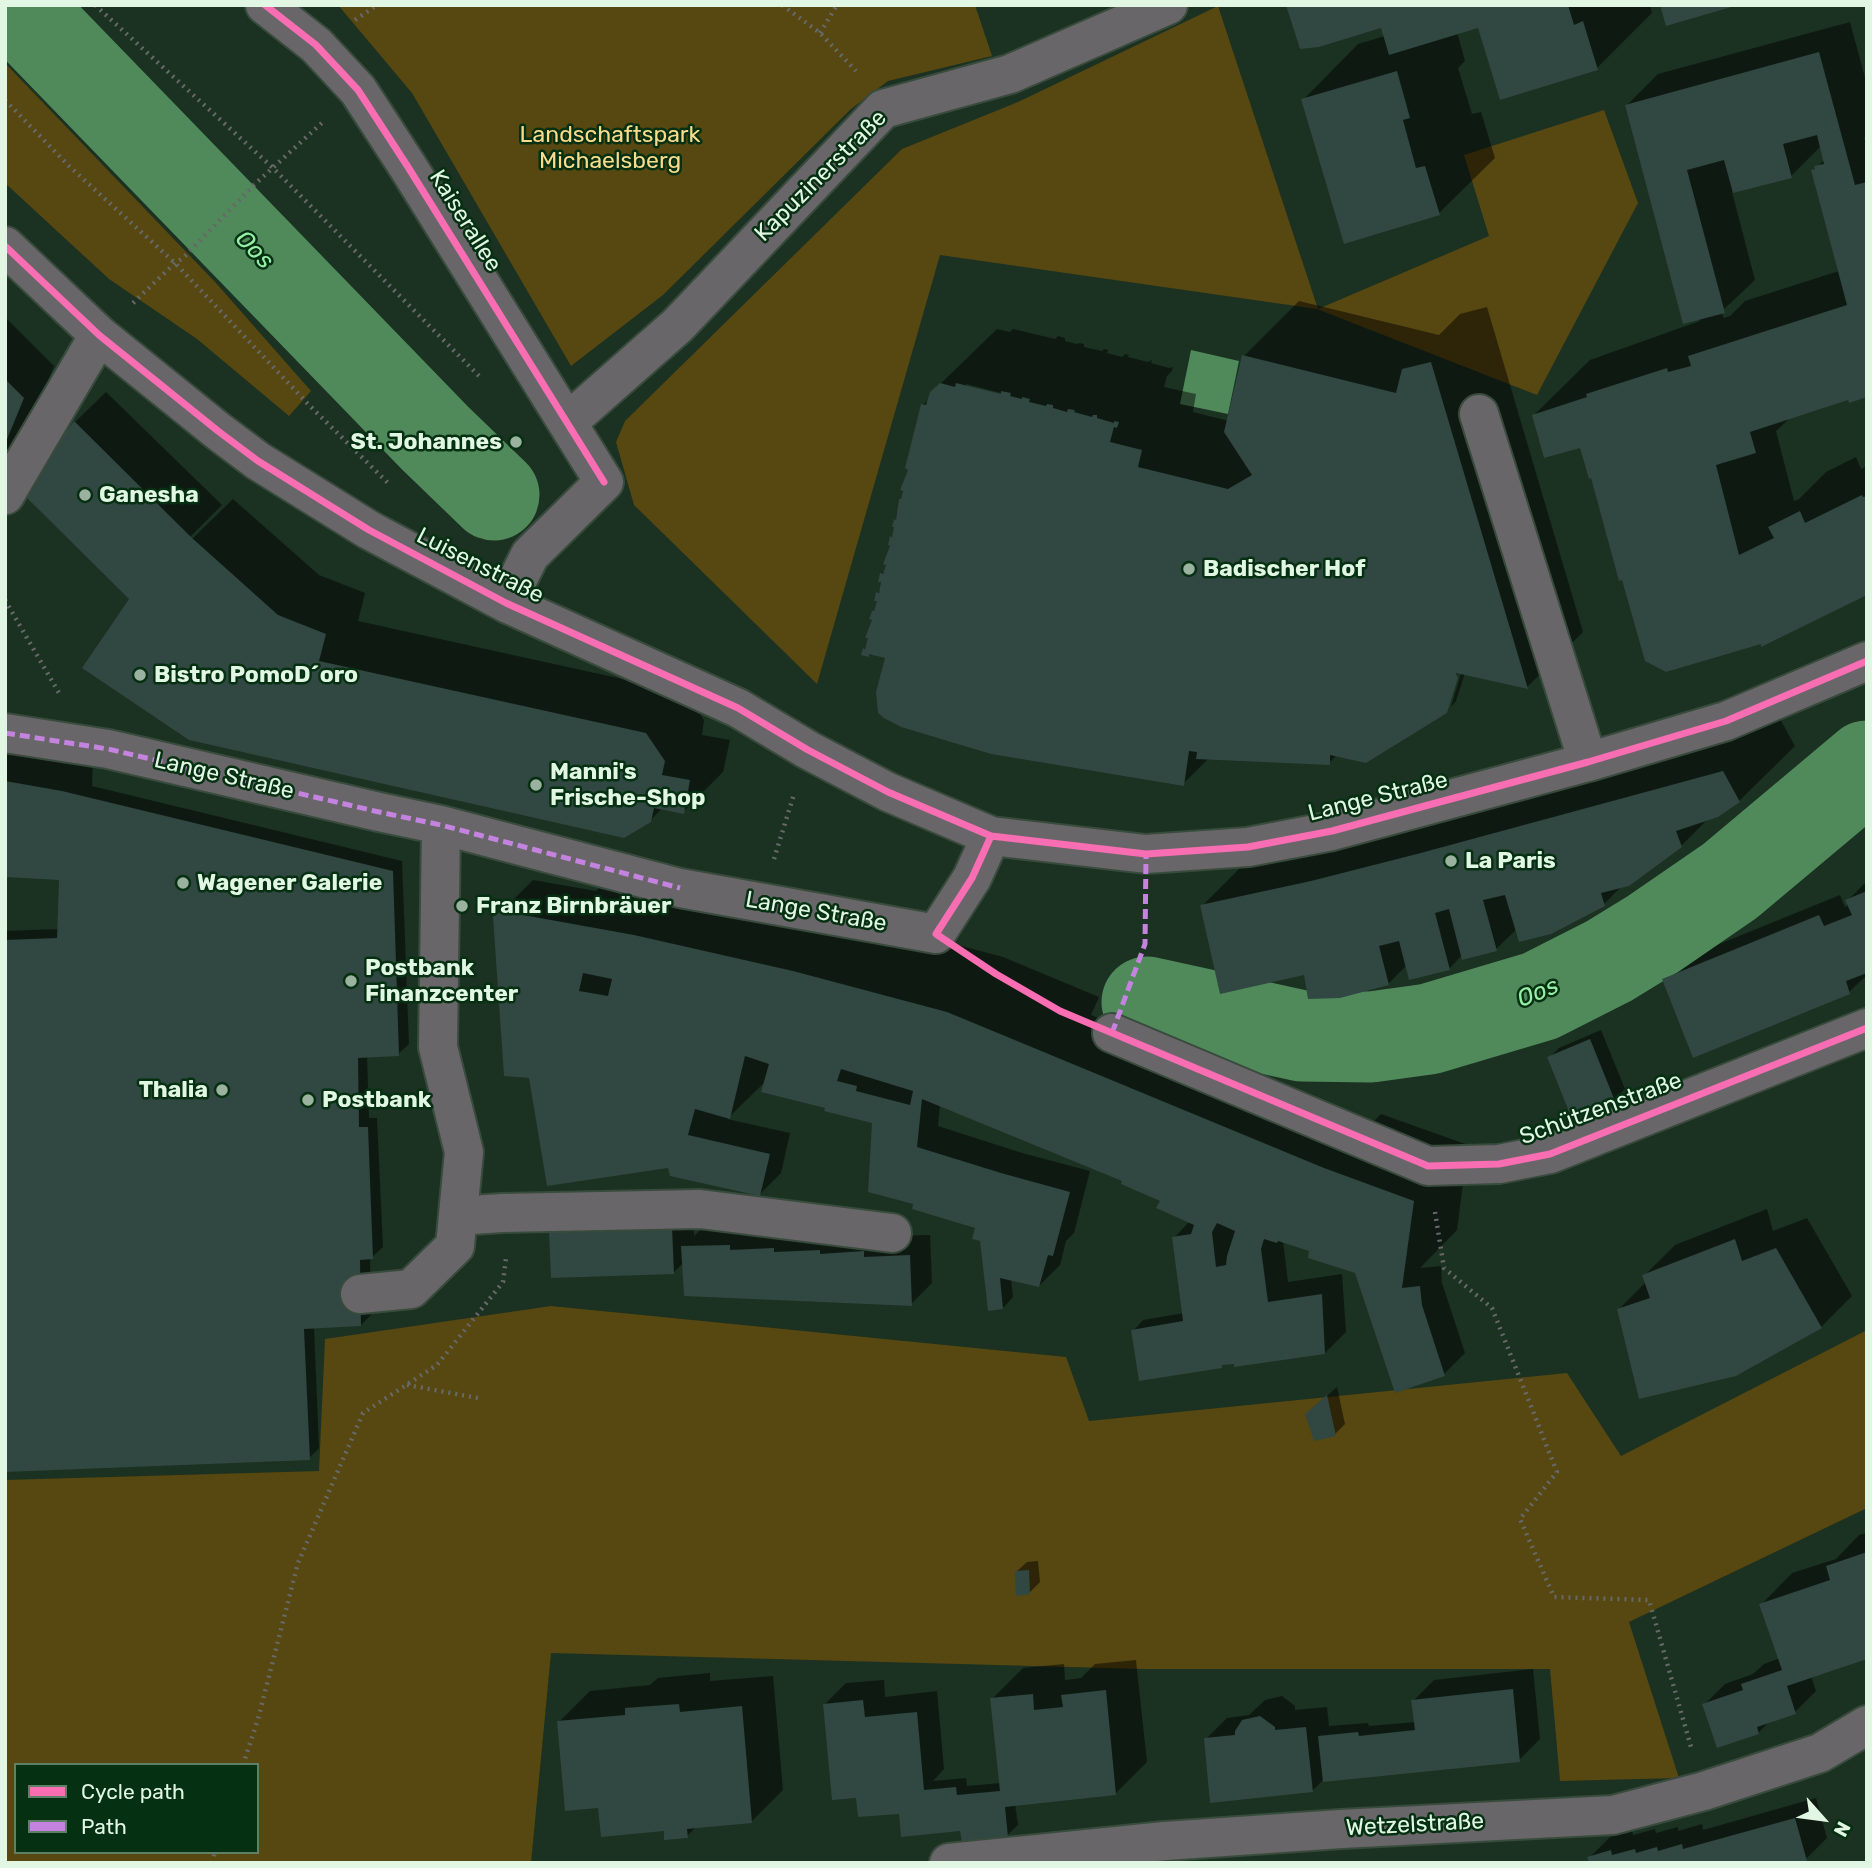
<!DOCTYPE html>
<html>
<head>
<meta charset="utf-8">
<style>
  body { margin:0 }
  #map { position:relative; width:1872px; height:1868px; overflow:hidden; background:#1b3121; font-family:Rubik,sans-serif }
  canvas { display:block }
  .frame { position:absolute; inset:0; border:7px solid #e1f7e4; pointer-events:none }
  .legend { position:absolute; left:14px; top:1763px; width:245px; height:91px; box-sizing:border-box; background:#063012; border:2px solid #5e8066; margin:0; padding:9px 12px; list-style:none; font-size:21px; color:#e1f7e4 }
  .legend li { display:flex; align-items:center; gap:14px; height:35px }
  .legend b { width:35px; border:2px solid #5e8066 }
  .north { position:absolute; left:1788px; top:1784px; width:70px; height:70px; -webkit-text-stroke:5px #063012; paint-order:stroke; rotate:118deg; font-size:19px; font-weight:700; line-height:28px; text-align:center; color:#e1f7e4 }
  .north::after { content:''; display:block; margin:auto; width:24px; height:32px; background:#e1f7e4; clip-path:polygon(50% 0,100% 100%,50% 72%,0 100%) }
</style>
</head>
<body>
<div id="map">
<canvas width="1872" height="1868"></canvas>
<div class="frame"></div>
<ul class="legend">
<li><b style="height:9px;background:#f96db3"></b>Cycle path</li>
<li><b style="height:9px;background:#c483df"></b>Path</li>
</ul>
<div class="north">N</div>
</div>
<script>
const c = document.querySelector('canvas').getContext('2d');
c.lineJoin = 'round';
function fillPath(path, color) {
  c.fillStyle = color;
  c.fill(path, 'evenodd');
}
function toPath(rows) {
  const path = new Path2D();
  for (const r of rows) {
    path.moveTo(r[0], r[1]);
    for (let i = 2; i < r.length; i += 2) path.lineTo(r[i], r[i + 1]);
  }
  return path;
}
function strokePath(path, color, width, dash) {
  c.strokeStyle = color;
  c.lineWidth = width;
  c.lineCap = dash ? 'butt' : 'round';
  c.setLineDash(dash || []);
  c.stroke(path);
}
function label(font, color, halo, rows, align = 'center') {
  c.font = font + ' Rubik,sans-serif';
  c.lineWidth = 5;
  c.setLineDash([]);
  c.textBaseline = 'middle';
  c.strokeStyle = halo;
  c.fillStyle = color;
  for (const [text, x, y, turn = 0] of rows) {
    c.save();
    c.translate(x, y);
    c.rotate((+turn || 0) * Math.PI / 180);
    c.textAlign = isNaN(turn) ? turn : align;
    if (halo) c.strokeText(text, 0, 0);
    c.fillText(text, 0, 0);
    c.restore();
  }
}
const green = toPath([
  [338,5,975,5,992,56,888,81,851,109,663,295,571,366,412,93],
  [1218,6,1318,309,1489,236,1464,155,1604,110,1638,203,1537,395,1317,309,940,255,817,684,634,505,616,442,625,421,902,149,1018,102],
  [5,63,216,283,311,391,289,416,197,339,109,279,5,183],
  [551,1306,1066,1357,1089,1421,1567,1373,1621,1456,1867,1330,1867,1508,1629,1622,1679,1778,1560,1781,1550,1669,1144,1669,551,1653,531,1863,5,1863,5,1480,319,1471,325,1339],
  [16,1765,257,1765,257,1852,16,1852]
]);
const water = toPath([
  [1191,350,1239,361,1228,414,1180,404]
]);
const shadow = toPath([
  [1288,5,1650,5,1652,13,1597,68,1479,24,1457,32,1465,61,1458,68,1472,114,1481,112,1495,158,1439,213,1303,100,1358,44,1385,36,1382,26],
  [1850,22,1867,85,1867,135,1863,140,1867,138,1867,395,1849,398,1790,418,1776,431,1794,501,1799,499,1826,472,1856,457,1861,469,1867,466,1867,593,1762,642,1592,475,1581,446,1534,415,1590,360,1700,321,1627,105,1658,74],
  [1821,146,1825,159,1813,171,1839,271,1745,301,1730,316,1724,318,1721,312,1755,280,1732,192,1791,176],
  [1299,301,1439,335,1460,314,1487,307,1583,632,1527,687,1465,673,1456,701,1451,707,1462,670,1459,669,1446,710,1337,755,1329,763,1209,758,1183,784,888,657,871,652,864,649,868,645,877,608,878,593,881,589,882,574,886,570,892,545,891,537,895,533,895,520,898,517,900,500,904,496,911,468,923,405,930,398,931,393,997,329,1010,332,1013,329,1055,339,1058,336,1065,338,1065,341,1077,344,1079,343,1084,344,1084,347,1102,351,1104,349,1108,350,1107,353,1122,357,1125,354,1129,355,1128,357,1148,362,1152,360,1151,363,1169,368,1173,367,1172,371,1167,376,1164,387,1196,394,1193,412,1229,421,1244,356],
  [966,384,1009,395,1009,398,966,388],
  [5,317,54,366,5,490],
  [106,392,222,505,185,542,187,544,233,499,319,575,365,593,358,621,686,693,704,720,702,735,730,740,723,772,683,812,662,808,650,821,132,599,75,422],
  [1779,717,1795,746,1739,801,1708,819,1681,846,1622,886,1604,904,1517,929,1496,949,1462,955,1449,969,1407,965,1388,984,1305,973,1202,906,1257,851],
  [5,745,93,760,92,786,402,861,409,1044,398,1054,367,1056,369,1118,377,1118,383,1247,372,1257,370,1257,371,1315,361,1325,314,1326,319,1448,309,1458,5,1470,5,931,59,929,61,876,5,876],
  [533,880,596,891,605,882,849,916,1003,957,1099,997,1091,1015,1366,1129,1381,1114,1468,1145,1457,1230,1420,1268,1441,1266,1442,1283,1465,1353,1444,1374,1357,1274,1311,1250,1283,1241,1288,1282,1342,1274,1346,1332,1325,1353,1224,1363,1221,1366,1133,1331,1143,1320,1184,1313,1174,1238,1190,1221,1162,1200,1124,1180,940,1105,938,1126,1022,1153,1090,1171,1074,1233,1066,1241,1060,1265,1039,1286,1011,1278,1013,1297,1003,1308,977,1227,915,1203,874,1122,828,1107,767,1080,727,1119,790,1133,781,1173,760,1194,670,1164,531,1076,495,918],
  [1867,881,1867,975,1849,992,1664,979,1685,958,1840,895,1845,907,1849,905,1847,901],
  [1601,1030,1625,1089,1614,1099,1573,1117,1549,1058,1559,1048],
  [693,1207,694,1236,704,1226,884,1236,930,1235,932,1283,911,1304,684,1262,674,1272,551,1233,572,1212],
  [1767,1209,1773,1231,1807,1218,1852,1296,1821,1327,1619,1309,1646,1282,1644,1276,1675,1245],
  [1337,1387,1345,1424,1335,1434,1318,1404],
  [1867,1533,1867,1657,1811,1676,1816,1691,1795,1712,1771,1720,1758,1733,1704,1705,1725,1684,1753,1674,1764,1664,1780,1658,1761,1605,1792,1573,1836,1559,1859,1535],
  [1038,1561,1040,1582,1029,1593,1016,1572,1027,1562],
  [1136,1660,1147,1762,1116,1793,1015,1804,1018,1825,1007,1835,961,1830,858,1796,825,1704,846,1683,884,1680,885,1697,937,1691,944,1769,933,1781,966,1778,967,1786,1001,1783,992,1699,1023,1668,1064,1664,1065,1680,1081,1678,1095,1664],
  [1533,1669,1540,1739,1519,1760,1323,1780,1312,1791,1206,1739,1227,1718,1249,1715,1265,1700,1282,1696,1295,1706,1295,1710,1327,1707,1329,1726,1368,1723,1369,1726,1416,1722,1413,1701,1434,1680],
  [710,1673,710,1681,773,1676,783,1790,752,1821,697,1826,687,1836,599,1806,559,1722,590,1691,650,1685,658,1678],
  [1816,1798,1827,1838,1806,1859,1589,1858,1610,1837,1632,1830,1633,1835,1655,1829,1656,1833,1678,1827,1678,1831,1702,1824,1703,1830]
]);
const river = toPath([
  [14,5,27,17,435,438,494,495],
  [1147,1002,1302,1036,1371,1037,1429,1029,1540,996,1609,961,1653,934,1730,881,1867,766]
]);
const building = toPath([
  [1286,5,1568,5,1574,25,1583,21,1598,70,1500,100,1478,28,1389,55,1381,28,1319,47,1300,49],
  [1660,5,1735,5,1735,6,1666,26],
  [1819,52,1855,185,1867,182,1867,397,1849,403,1848,400,1750,432,1756,453,1716,465,1739,555,1774,538,1768,527,1800,511,1805,523,1862,495,1863,497,1867,496,1867,595,1761,647,1761,644,1666,672,1645,661,1622,580,1619,581,1591,478,1589,479,1580,448,1544,458,1532,415,1587,397,1586,394,1667,368,1668,372,1691,366,1688,356,1847,305,1811,170,1815,169,1814,166,1824,164,1817,135,1783,144,1792,178,1733,193,1724,160,1687,170,1725,313,1683,324,1625,105],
  [1397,71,1410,118,1403,120,1416,168,1425,166,1440,215,1344,244,1301,99],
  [1242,355,1396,393,1402,369,1431,362,1528,689,1456,673,1458,678,1447,713,1366,763,1330,755,1330,765,1196,759,1197,752,1189,751,1184,786,991,754,901,727,884,718,878,713,876,692,885,658,869,654,869,657,861,655,863,648,865,649,868,638,865,638,872,620,869,619,872,611,874,611,877,601,874,601,876,592,879,593,881,582,878,582,880,573,883,574,886,565,883,564,890,546,888,545,890,536,892,537,894,527,892,527,894,519,896,520,899,499,901,499,903,491,900,490,908,470,905,468,921,404,926,405,930,392,940,383,955,387,956,383,1001,394,1001,391,1011,393,1010,396,1022,399,1022,397,1030,399,1029,402,1046,406,1047,404,1053,405,1053,408,1067,412,1068,409,1075,410,1074,412,1092,417,1093,415,1097,415,1097,418,1114,423,1114,421,1119,422,1117,428,1114,427,1110,442,1142,450,1138,467,1228,489,1252,475,1224,432],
  [5,379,24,398,5,444],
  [74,421,192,538,278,615,326,634,319,661,646,733,665,761,662,775,690,780,684,814,654,808,651,822,624,838,189,740,82,668,129,599,21,492],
  [1723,771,1740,802,1718,817,1676,831,1682,847,1629,886,1601,893,1605,906,1551,934,1519,942,1505,895,1483,900,1497,951,1462,960,1449,909,1435,913,1450,970,1409,980,1399,941,1379,946,1389,985,1340,998,1308,999,1304,975,1220,994,1200,905,1311,881,1417,854],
  [5,781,62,791,393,871,399,1056,358,1058,359,1127,368,1127,373,1259,360,1260,361,1326,304,1329,310,1460,5,1472,5,940,57,938,59,880,5,877],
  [1867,891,1867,973,1846,981,1850,994,1693,1058,1662,979,1819,915,1824,926,1852,915,1845,900],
  [501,911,634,935,793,971,947,1012,1324,1168,1414,1201,1402,1288,1420,1286,1422,1305,1445,1376,1395,1393,1355,1273,1308,1258,1309,1251,1278,1241,1277,1243,1264,1239,1261,1249,1268,1302,1322,1294,1325,1354,1234,1367,1234,1364,1222,1365,1222,1368,1139,1381,1131,1330,1183,1321,1172,1237,1191,1234,1194,1225,1156,1208,1160,1201,1121,1184,1122,1181,922,1099,917,1147,1001,1173,1070,1192,1053,1256,1048,1255,1039,1287,1000,1278,1003,1309,988,1311,980,1241,972,1239,975,1228,912,1209,913,1204,868,1192,872,1123,824,1111,825,1108,761,1092,769,1064,745,1056,730,1119,695,1109,688,1135,770,1154,760,1196,670,1176,668,1168,547,1186,529,1078,504,1076,493,917],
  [583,973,612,979,608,996,579,991],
  [841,1069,913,1091,910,1105,856,1091,857,1086,837,1081],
  [1217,1223,1235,1231,1227,1256,1226,1265,1216,1267,1212,1232],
  [1590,1039,1615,1101,1572,1119,1547,1057],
  [672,1227,674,1274,551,1278,549,1232],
  [1735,1239,1742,1261,1776,1248,1822,1328,1736,1376,1639,1399,1617,1309,1650,1298,1642,1275],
  [730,1245,730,1250,774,1248,774,1252,820,1250,820,1254,864,1251,864,1257,910,1255,912,1306,684,1296,681,1246],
  [1327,1395,1336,1436,1314,1441,1305,1414],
  [1867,1552,1867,1659,1787,1686,1796,1714,1757,1727,1759,1734,1717,1748,1702,1704,1743,1690,1741,1684,1782,1670,1759,1604,1830,1580,1826,1566],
  [1029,1570,1030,1594,1016,1596,1015,1571],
  [1513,1689,1520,1762,1323,1782,1318,1736,1358,1732,1359,1736,1415,1730,1411,1700],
  [1106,1690,1116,1795,1005,1807,1008,1837,962,1842,960,1831,901,1837,899,1814,858,1817,856,1798,832,1800,823,1704,863,1700,865,1717,917,1712,924,1790,956,1787,957,1795,1000,1791,990,1698,1033,1694,1034,1710,1063,1707,1061,1695],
  [679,1704,680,1712,742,1706,752,1823,687,1829,688,1838,664,1840,664,1831,601,1837,598,1808,565,1811,557,1721,625,1715,625,1708],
  [1260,1716,1275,1727,1275,1730,1306,1727,1313,1792,1210,1803,1204,1738,1235,1735,1235,1731,1242,1720],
  [1795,1818,1807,1861,1799,1863,1589,1863,1587,1857,1611,1850,1612,1855,1635,1849,1636,1853,1657,1847,1658,1851,1682,1844,1683,1849]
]);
const path = toPath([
  [95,5,273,168,482,379],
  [782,5,820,33,856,71],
  [355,20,377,5],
  [820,33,837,5],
  [5,100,69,166,175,263,309,405,390,485],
  [133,303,175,263,183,258,254,185,324,121],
  [5,600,59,693],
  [774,859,794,794],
  [1435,1212,1444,1268,1492,1308,1557,1472,1520,1519,1554,1597,1649,1600,1691,1747],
  [407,1385,478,1398],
  [243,1765,258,1719,298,1563,363,1413,437,1365,503,1282,506,1258],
  [212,1863,215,1852]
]);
const minor = toPath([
  [265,5,316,45,358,90,408,167,604,482,530,555,506,603],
  [5,246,99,335,218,431,258,461,369,530,506,603,738,708,808,750,888,792,991,836,1146,854,1248,847,1332,831,1588,762,1726,721,1867,661],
  [1479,414,1588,762],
  [568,422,678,325,883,109,1010,74,1168,5],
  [5,495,99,335],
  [5,733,108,749,379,812,441,825,680,888,936,934,972,878,991,836],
  [1112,1033,1428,1166,1499,1164,1550,1154,1867,1028],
  [458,1216,502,1213,700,1209,892,1233],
  [360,1294,411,1289,455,1246,464,1152,438,1047,441,825],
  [949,1863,1165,1841,1341,1829,1613,1815,1704,1791,1820,1753,1867,1725]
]);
const quiet = toPath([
  [5,733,108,749,379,812,441,825,680,888],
  [1112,1033,1145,944,1146,854]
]);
const cycleway = toPath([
  [265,5,316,45,358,90,408,167,604,482],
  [5,246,99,335,218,431,258,461,369,530,506,603,738,708,808,750,888,792,991,836,1146,854,1248,847,1332,831,1588,762,1726,721,1867,661],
  [991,836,972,878,936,934,996,974,1060,1011,1428,1166,1499,1164,1550,1154,1867,1028]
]);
const markers = [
  [516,442,7,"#9cb2a0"],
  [85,495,7,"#9cb2a0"],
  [1189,569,7,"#9cb2a0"],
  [140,675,7,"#9cb2a0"],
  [536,785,7,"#9cb2a0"],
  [1451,861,7,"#9cb2a0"],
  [183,883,7,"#9cb2a0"],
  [462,906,7,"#9cb2a0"],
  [351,981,7,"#9cb2a0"],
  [222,1090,7,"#9cb2a0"],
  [308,1100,7,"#9cb2a0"]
];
const parkNames = [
  ["Landschaftspark",610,135],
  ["Michaelsberg",610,161]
];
const streetNames = [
  ["Kapuzinerstraße",821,176,-45],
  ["Kaiserallee",465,221,58],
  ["Luisenstraße",480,566,27],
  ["Lange Straße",224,776,13],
  ["Lange Straße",1378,797,-14],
  ["Lange Straße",816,912,10],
  ["Schützenstraße",1601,1109,-20],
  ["Wetzelstraße",1415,1825,-3]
];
const poiNames = [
  ["St. Johannes",502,442,"right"],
  ["Ganesha",99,495],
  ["Badischer Hof",1203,569],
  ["Bistro PomoD´oro",154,675],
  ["Manni's",550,772],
  ["Frische-Shop",550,798],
  ["La Paris",1465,861],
  ["Wagener Galerie",197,883],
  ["Franz Birnbräuer",476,906],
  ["Postbank",365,968],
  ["Finanzcenter",365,994],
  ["Thalia",208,1090,"right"],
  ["Postbank",322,1100]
];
const waterNames = [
  ["Oos",254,250,46],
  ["Oos",1538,993,-22]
];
fillPath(green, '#574711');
fillPath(water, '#508a5b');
fillPath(shadow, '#0007');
strokePath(river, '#508a5b', 91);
fillPath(building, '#314741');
strokePath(minor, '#384b3d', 42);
strokePath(path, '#666968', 4.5, [2, 5]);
strokePath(minor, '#696669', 38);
strokePath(quiet, '#c483df', 5, [10, 5]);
strokePath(cycleway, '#f96db3', 7);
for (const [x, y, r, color] of markers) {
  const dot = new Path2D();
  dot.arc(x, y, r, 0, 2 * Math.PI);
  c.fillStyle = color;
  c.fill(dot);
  strokePath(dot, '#063012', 2.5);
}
label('23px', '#fadb8c', '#063012', parkNames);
label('23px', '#e1f7e4', '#063012', streetNames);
label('bold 23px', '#e1f7e4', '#063012', poiNames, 'left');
label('italic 24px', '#98efa7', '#063012', waterNames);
</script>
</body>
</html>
